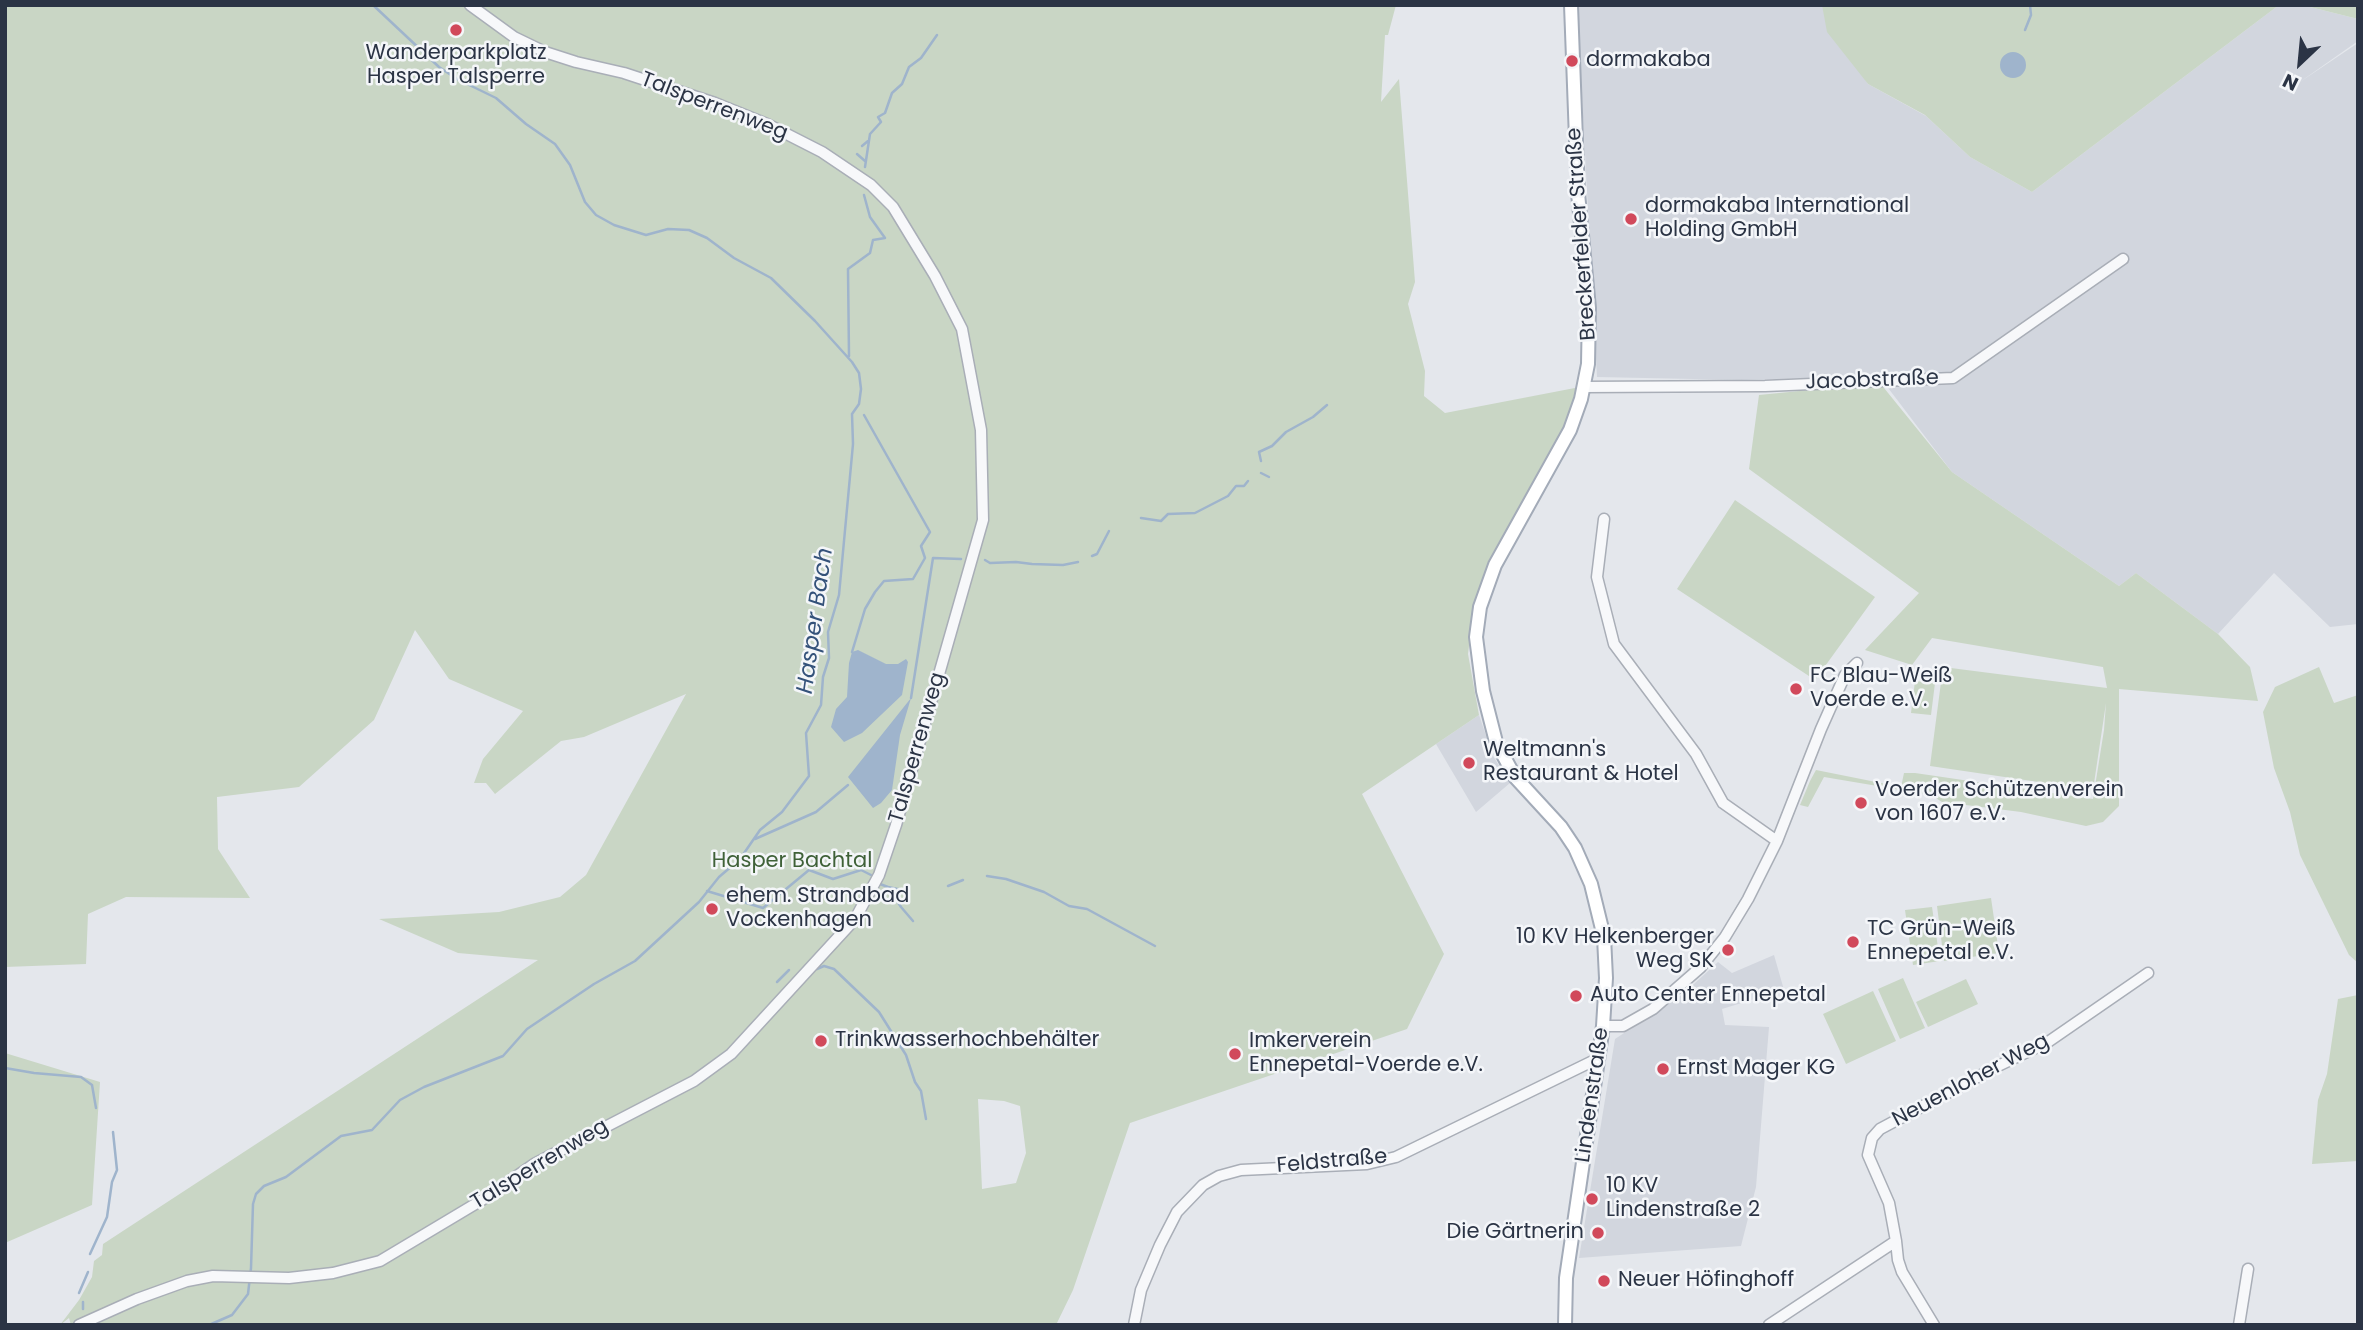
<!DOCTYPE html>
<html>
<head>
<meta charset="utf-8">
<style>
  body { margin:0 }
  #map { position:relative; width:2363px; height:1330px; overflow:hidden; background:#e4e7ec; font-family:Poppins,sans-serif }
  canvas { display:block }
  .frame { position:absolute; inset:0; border:7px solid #2b3445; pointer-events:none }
  .north { position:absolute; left:2265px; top:28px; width:70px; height:70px; -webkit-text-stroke:5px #f4f6f9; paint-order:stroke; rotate:206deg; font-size:19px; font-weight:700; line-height:28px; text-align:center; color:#2b3445 }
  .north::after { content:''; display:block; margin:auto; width:24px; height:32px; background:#2b3445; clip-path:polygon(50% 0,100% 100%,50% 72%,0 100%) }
</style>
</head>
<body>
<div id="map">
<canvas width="2363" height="1330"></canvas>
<div class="frame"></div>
<div class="north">N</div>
</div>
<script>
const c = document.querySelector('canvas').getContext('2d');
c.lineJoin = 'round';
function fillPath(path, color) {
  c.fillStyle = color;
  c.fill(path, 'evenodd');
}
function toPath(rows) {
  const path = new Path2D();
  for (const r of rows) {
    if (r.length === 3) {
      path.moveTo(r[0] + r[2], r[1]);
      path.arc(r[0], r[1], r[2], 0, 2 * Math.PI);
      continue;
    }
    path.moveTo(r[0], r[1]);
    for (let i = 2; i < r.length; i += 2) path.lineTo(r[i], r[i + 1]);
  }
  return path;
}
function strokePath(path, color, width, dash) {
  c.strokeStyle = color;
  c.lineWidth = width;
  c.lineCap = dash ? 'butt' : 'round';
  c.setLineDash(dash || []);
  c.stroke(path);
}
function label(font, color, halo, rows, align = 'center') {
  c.font = font + ' Poppins,sans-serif';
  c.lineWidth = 5;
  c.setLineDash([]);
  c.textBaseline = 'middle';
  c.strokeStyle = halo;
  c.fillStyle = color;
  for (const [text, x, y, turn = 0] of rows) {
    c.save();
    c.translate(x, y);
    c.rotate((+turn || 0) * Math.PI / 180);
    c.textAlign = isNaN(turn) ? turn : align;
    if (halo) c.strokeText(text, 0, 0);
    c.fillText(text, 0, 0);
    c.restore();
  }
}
const built = toPath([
  [1577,5,1822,5,1868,84,1926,116,1970,157,2032,192,2279,5,2302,5,2358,19,2358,41,2297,84,2358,43,2358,624,2330,627,2274,573,2218,634,2136,573,2119,586,1952,472,1879,376,1741,380,1597,377],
  [1479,715,1493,756,1510,783,1476,812,1436,744],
  [1774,955,1784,990,1722,1009,1725,1025,1769,1027,1756,1187,1741,1246,1579,1258,1615,1039,1683,994,1718,962,1732,973]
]);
const green = toPath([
  [5,5,1396,5,1388,35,1385,35,1381,102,1399,79,1415,282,1408,304,1425,371,1424,396,1445,413,1580,387,1554,454,1492,564,1474,605,1468,654,1479,715,1362,794,1444,954,1407,1029,1130,1123,1073,1290,1056,1325,71,1325,69,1318,60,1325,79,1300,92,1277,94,1261,102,1255,103,1244,538,960,458,953,379,919,499,912,560,897,586,875,686,694,584,737,561,741,495,794,486,783,474,783,483,759,523,711,449,679,415,630,374,720,299,787,217,797,218,849,250,898,126,897,88,914,86,964,5,967],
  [978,1099,1004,1101,1020,1106,1026,1153,1016,1183,982,1189],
  [1822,5,2279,5,2032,192,1970,157,1925,115,1868,84,1827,32],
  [2302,5,2358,5,2358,19],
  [1880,383,1952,472,2119,586,2136,573,2218,634,2250,667,2258,701,2119,689,2119,806,2103,822,2086,826,2021,812,1942,802,1931,795,1824,777,1808,807,1800,805,1810,781,1816,770,1901,787,1904,773,1915,773,2093,799,2104,730,2106,703,2093,790,1930,766,1943,667,2107,688,2103,667,1932,638,1912,665,1865,650,1919,593,1749,469,1759,395],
  [1735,500,1875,597,1815,680,1677,589],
  [2319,667,2334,703,2358,695,2358,963,2349,955,2300,855,2290,812,2274,768,2263,712,2275,687],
  [1915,681,1935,683,1931,715,1911,713],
  [1991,898,1999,953,1944,961,1937,906],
  [1932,907,1940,961,1913,965,1905,910],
  [1903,978,1925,1028,1900,1039,1878,989],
  [1966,979,1978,1004,1928,1027,1916,1002],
  [1873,991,1896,1041,1846,1064,1823,1014],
  [2358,995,2358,1161,2312,1164,2318,1100,2327,1074,2338,999],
  [5,1053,100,1082,92,1205,5,1243]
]);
const water = toPath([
  [2013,65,13],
  [858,650,886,664,898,664,906,659,908,662,902,695,862,733,844,742,831,727,836,709,847,697,849,663,852,652],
  [911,698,900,735,892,790,881,803,873,808,848,777]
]);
const stream = toPath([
  [2025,30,2031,15,2030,5],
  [862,146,868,141],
  [857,154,865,161],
  [865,167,870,134,881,122,878,117,885,113,892,93,902,84,909,67,921,58,937,35],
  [849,356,848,269,870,253,873,240,885,238,870,217,864,195],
  [1261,461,1259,452,1272,446,1286,432,1313,417,1327,405],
  [1261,473,1269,477],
  [1141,518,1161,521,1168,514,1195,513,1228,496,1236,486,1244,486,1248,481],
  [1092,556,1097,554,1109,531],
  [985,560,990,563,1016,562,1032,564,1063,565,1078,562],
  [852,652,865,609,875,592,884,581,913,579,925,558,921,546,930,532,864,415],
  [911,698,933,558,961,559],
  [755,839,816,812,848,785],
  [987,876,1006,879,1044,892,1069,906,1087,909,1155,946],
  [880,884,888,887,901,907,913,921],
  [948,886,963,880],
  [888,887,902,890],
  [707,891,763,908,809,870,833,879,861,870,871,875],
  [817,969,824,966,834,969,879,1012,906,1055,915,1082,921,1091,926,1119],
  [777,982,789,970],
  [5,1068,34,1073,81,1077,92,1085,96,1108],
  [90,1254,107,1217,112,1182,117,1170,113,1132],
  [79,1293,88,1272],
  [83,1309,83,1302],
  [209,1325,232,1315,248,1294,251,1268,253,1204,256,1194,264,1186,286,1177,341,1136,372,1130,400,1100,424,1087,503,1056,527,1029,594,984,635,961,699,902,719,877,740,859,760,830,782,812,809,776,806,733,821,705,823,677,829,658,828,632,839,595,853,444,852,414,859,404,861,389,859,373,852,362,815,321,771,278,734,258,707,238,689,230,668,229,646,235,614,225,596,215,585,202,570,165,555,144,526,124,496,98,457,79,439,67,373,5]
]);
const minor = toPath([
  [1584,387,1765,386,1953,378,2123,259],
  [1604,519,1597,577,1614,644,1696,754,1723,803,1777,841],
  [1603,1026,1623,1026,1653,1009,1701,967,1725,937,1748,899,1777,841,1821,729,1845,675,1857,663],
  [1896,1241,1898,1260,1902,1272,1934,1325],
  [79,1325,137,1299,187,1281,213,1276,289,1278,333,1273,380,1261,482,1200,534,1164,694,1081,731,1054,855,919,879,875,896,825,983,520,981,430,962,329,935,276,893,207,871,185,822,152,767,124,715,103,624,73,576,62,545,52,514,37,470,5],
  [1134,1325,1141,1290,1160,1245,1177,1212,1203,1185,1219,1176,1241,1170,1367,1164,1396,1157,1599,1058],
  [1769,1325,1896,1241,1889,1203,1868,1155,1872,1138,1880,1129,1998,1066,2048,1042,2148,973],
  [2239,1325,2248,1269]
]);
const major = toPath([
  [1565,1325,1566,1278,1603,1026,1606,978,1604,937,1591,884,1575,848,1561,827,1515,777,1496,742,1483,691,1476,637,1480,607,1495,565,1570,430,1581,399,1588,364,1589,308,1578,193,1571,5]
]);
const markers = [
  [456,30,7,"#d1495b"],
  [1572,61,7,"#d1495b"],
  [1631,219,7,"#d1495b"],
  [1796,689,7,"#d1495b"],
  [1469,763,7,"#d1495b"],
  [1861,803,7,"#d1495b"],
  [712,909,7,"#d1495b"],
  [1853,942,7,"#d1495b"],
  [1728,950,7,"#d1495b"],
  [1576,996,7,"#d1495b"],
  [821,1041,7,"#d1495b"],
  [1235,1054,7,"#d1495b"],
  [1663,1069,7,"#d1495b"],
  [1592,1199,7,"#d1495b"],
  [1598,1233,7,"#d1495b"],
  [1604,1281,7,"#d1495b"]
];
const poiNames = [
  ["Wanderparkplatz",456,54,"center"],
  ["Hasper Talsperre",456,78,"center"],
  ["dormakaba",1586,61],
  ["dormakaba International",1645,207],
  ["Holding GmbH",1645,231],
  ["FC Blau-Weiß",1810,677],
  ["Voerde e.V.",1810,701],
  ["Weltmann's",1483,751],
  ["Restaurant & Hotel",1483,775],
  ["Voerder Schützenverein",1875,791],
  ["von 1607 e.V.",1875,815],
  ["ehem. Strandbad",726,897],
  ["Vockenhagen",726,921],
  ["TC Grün-Weiß",1867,930],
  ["Ennepetal e.V.",1867,954],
  ["10 KV Helkenberger",1714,938,"right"],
  ["Weg SK",1714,962,"right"],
  ["Auto Center Ennepetal",1590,996],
  ["Trinkwasserhochbehälter",835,1041],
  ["Imkerverein",1249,1042],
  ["Ennepetal-Voerde e.V.",1249,1066],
  ["Ernst Mager KG",1677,1069],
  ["10 KV",1606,1187],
  ["Lindenstraße 2",1606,1211],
  ["Die Gärtnerin",1584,1233,"right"],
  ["Neuer Höfinghoff",1618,1281]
];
const streetNames = [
  ["Talsperrenweg",714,107,21],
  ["Breckerfelder Straße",1582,234,-94],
  ["Jacobstraße",1872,381,-2],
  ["Talsperrenweg",918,748,-74],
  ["Neuenloher Weg",1971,1081,-28],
  ["Lindenstraße",1593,1095,-82],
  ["Feldstraße",1332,1162,-5],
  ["Talsperrenweg",540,1165,-31]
];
const parkNames = [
  ["Hasper Bachtal",792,862]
];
const waterNames = [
  ["Hasper Bach",816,621,-82]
];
fillPath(built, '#d2d6de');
fillPath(green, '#c9d6c5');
fillPath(water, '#9fb4cc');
strokePath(stream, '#9fb4cc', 2.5);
strokePath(minor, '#a9aeb7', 13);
strokePath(major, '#a3abb8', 16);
strokePath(minor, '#f7f8fa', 10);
strokePath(major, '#fff', 12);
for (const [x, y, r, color] of markers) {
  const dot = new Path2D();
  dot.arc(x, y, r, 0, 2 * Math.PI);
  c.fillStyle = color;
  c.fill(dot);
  strokePath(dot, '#f4f6f9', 2.5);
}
label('21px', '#2b3445', '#f4f6f9', poiNames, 'left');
label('21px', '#2b3445', '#f4f6f9', streetNames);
label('21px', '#3f6138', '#f4f6f9', parkNames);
label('italic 23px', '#34527a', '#f4f6f9', waterNames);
</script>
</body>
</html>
